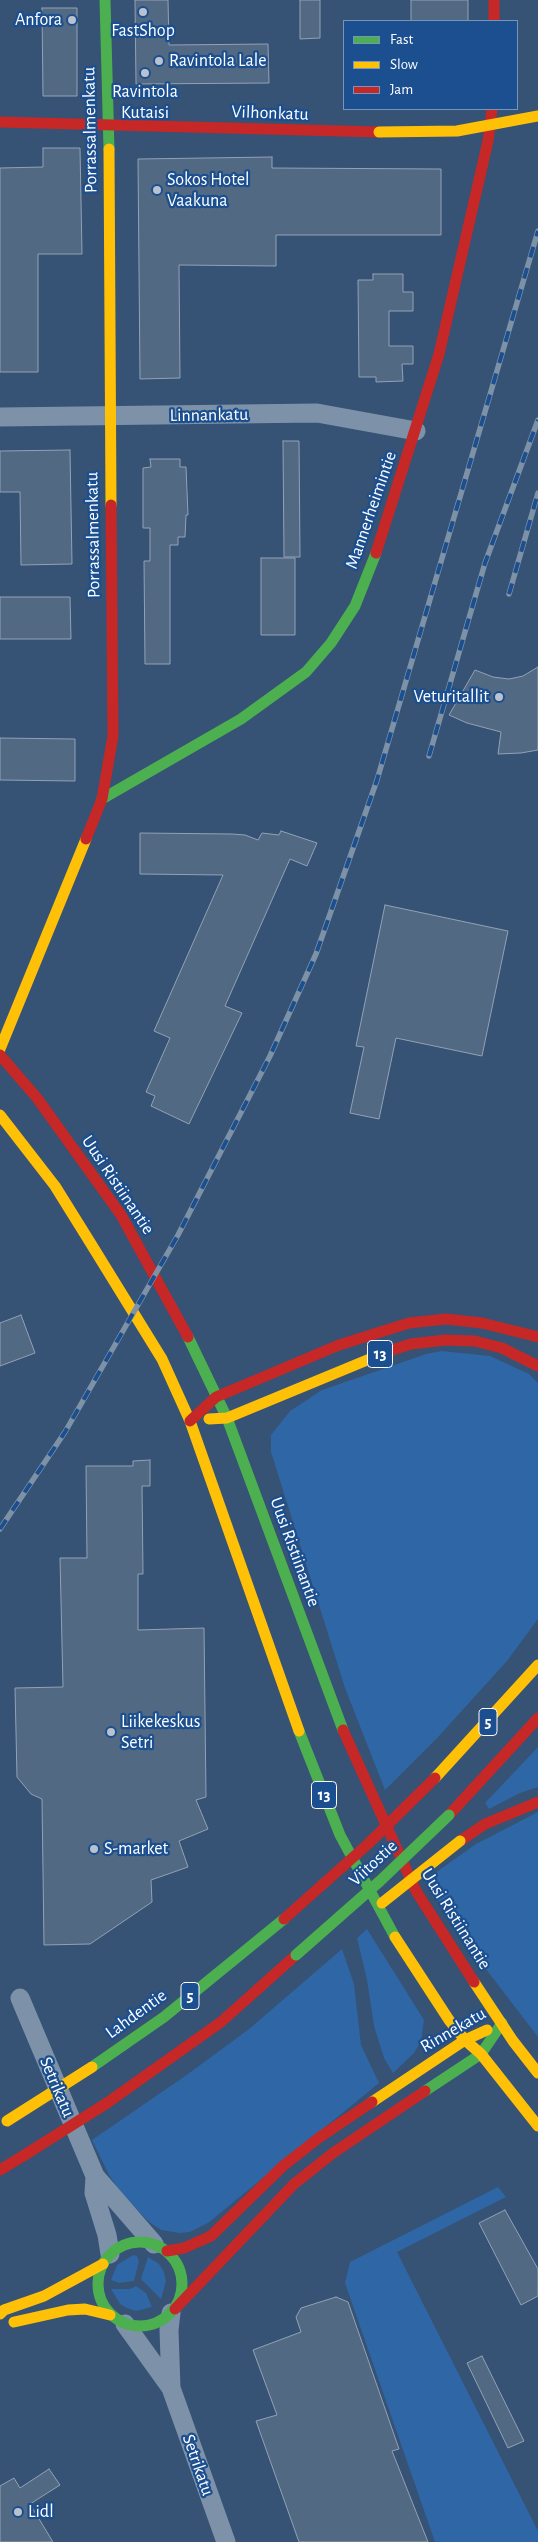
<!DOCTYPE html>
<html>
<head>
<meta charset="utf-8">
<style>
  body { margin:0 }
  #map { position:relative; width:538px; height:2542px; overflow:hidden; background:#365274; font-family:"Alegreya Sans",sans-serif }
  canvas { display:block }
  .legend { position:absolute; left:343px; top:20px; width:175px; height:90px; box-sizing:border-box; background:#1b4f8f; border:1px solid #7695bc; margin:0; padding:6px 9px; list-style:none; font-size:15px; color:#fff }
  .legend li { display:flex; align-items:center; gap:10px; height:25px }
  .legend b { width:25px; border:1px solid #7695bc }
</style>
</head>
<body>
<div id="map">
<canvas width="538" height="2542"></canvas>
<ul class="legend">
<li><b style="height:6px;background:#4caf50"></b>Fast</li>
<li><b style="height:6px;background:#ffc107"></b>Slow</li>
<li><b style="height:6px;background:#c62828"></b>Jam</li>
</ul>
</div>
<script>
const c = document.querySelector('canvas').getContext('2d');
c.lineJoin = 'round';
function fillPath(path, color) {
  c.fillStyle = color;
  c.fill(path, 'evenodd');
}
function toPath(rows) {
  const path = new Path2D();
  for (const r of rows) {
    if (r.length === 3) {
      path.moveTo(r[0] + r[2], r[1]);
      path.arc(r[0], r[1], r[2], 0, 2 * Math.PI);
      continue;
    }
    path.moveTo(r[0], r[1]);
    for (let i = 2; i < r.length; i += 2) path.lineTo(r[i], r[i + 1]);
  }
  return path;
}
function strokePath(path, color, width, dash) {
  c.strokeStyle = color;
  c.lineWidth = width;
  c.lineCap = dash ? 'butt' : 'round';
  c.setLineDash(dash || []);
  c.stroke(path);
}
function label(font, color, halo, rows, align = 'center') {
  c.font = font + ' "Alegreya Sans",sans-serif';
  c.lineWidth = 4.5;
  c.setLineDash([]);
  c.textBaseline = 'middle';
  c.strokeStyle = halo;
  c.fillStyle = color;
  for (const [text, x, y, turn = 0] of rows) {
    c.save();
    c.translate(x, y);
    c.rotate((+turn || 0) * Math.PI / 180);
    c.textAlign = isNaN(turn) ? turn : align;
    if (halo) c.strokeText(text, 0, 0);
    c.fillText(text, 0, 0);
    c.restore();
  }
}
const green = toPath([
  [442,1351,490,1356,529,1374,538,1383,538,1619,507,1661,439,1736,385,1790,345,1688,271,1452,271,1435,290,1411,322,1390,426,1354],
  [538,1747,538,1787,520,1793,489,1809,485,1803],
  [538,1812,538,2037,469,1947,425,1880,476,1844],
  [367,1929,424,2020,421,2041,414,2053,393,2073,384,2058,374,2026,367,1980,357,1938],
  [342,1949,354,1984,361,2045,379,2083,208,2223,190,2232,180,2233,161,2230,149,2222,121,2193,109,2175,92,2140,188,2074,249,2029],
  [498,2187,506,2197,397,2252,538,2531,538,2542,435,2542,345,2283,350,2262],
  [133,2255,137,2256,139,2261,134,2281,119,2283,111,2280,117,2265],
  [148,2257,159,2264,164,2272,166,2281,161,2299,141,2279],
  [136,2286,146,2293,152,2307,136,2311,127,2308,120,2304,111,2289,130,2289]
]);
const building = toPath([
  [135,0,168,0,169,45,268,44,269,83,136,84,135,0],
  [300,0,320,0,320,38,300,39,300,0],
  [411,0,468,0,468,21,411,21,411,0],
  [42,8,77,8,77,96,43,96,42,8],
  [43,148,80,148,82,254,38,254,38,372,0,372,0,168,43,167,43,148],
  [272,157,272,168,441,169,441,235,276,235,276,266,179,265,180,378,140,379,138,159,272,157],
  [373,274,403,274,403,292,413,292,413,311,389,311,389,346,413,346,413,364,402,364,403,381,376,382,376,377,359,377,358,280,373,280,373,274],
  [283,441,299,441,300,557,284,557,283,441],
  [70,450,72,564,21,565,20,492,0,492,0,451,70,450],
  [150,459,180,459,180,467,186,467,188,515,186,515,185,537,178,537,178,545,170,545,170,664,145,664,144,561,150,561,150,528,143,528,143,468,151,467,150,459],
  [261,558,295,558,295,635,261,635,261,558],
  [0,597,70,597,71,639,0,639,0,597],
  [538,667,538,750,521,753,498,754,501,732,467,723,449,715,475,670,493,677,509,679,523,676,538,667],
  [0,738,75,739,75,781,0,780,0,738],
  [281,831,317,843,307,866,290,859,225,1006,242,1013,189,1124,151,1106,155,1096,146,1092,170,1038,154,1031,223,875,140,874,140,833,232,834,245,835,258,840,262,833,279,835,281,831],
  [385,905,508,931,482,1056,396,1038,379,1119,350,1113,364,1047,356,1046,385,905],
  [21,1315,35,1353,0,1366,0,1323,21,1315],
  [150,1460,150,1486,142,1486,143,1574,138,1574,138,1630,204,1628,206,1797,196,1800,208,1829,179,1841,188,1867,151,1880,152,1902,90,1944,44,1945,42,1799,31,1794,17,1777,15,1688,63,1687,60,1558,87,1558,86,1466,133,1466,133,1461,150,1460],
  [505,2210,538,2269,538,2296,521,2305,479,2223,505,2210],
  [336,2297,348,2302,399,2449,392,2451,428,2542,299,2542,256,2421,277,2415,253,2350,301,2332,296,2317,301,2308,336,2297],
  [482,2356,524,2441,508,2448,467,2363,482,2356],
  [49,2469,60,2485,30,2504,53,2542,0,2542,0,2486,14,2478,20,2488,49,2469]
]);
const street = toPath([
  [0,417,317,413,416,431],
  [20,1998,95,2176,154,2244],
  [95,2176,94,2193,107,2235,110,2254],
  [171,2313,169,2330,171,2388,226,2542],
  [125,2324,171,2388]
]);
const fast = toPath([
  [105,0,109,149],
  [102,799,241,719,306,672,331,643,355,606,376,553],
  [188,1337,227,1418],
  [227,1418,343,1730],
  [299,1731,340,1835,395,1937],
  [92,2067,164,2017,284,1919],
  [425,2091,481,2054,502,2023],
  [140,2284,42]
]);
const slow = toPath([
  [109,149,111,505],
  [0,1049,86,839],
  [0,1115,55,1186,88,1239,162,1359,190,1421],
  [209,1419,227,1418,389,1351],
  [190,1421,299,1731],
  [435,1778,538,1665],
  [395,1937,449,2020,465,2040,481,2054,538,2126],
  [474,1982,513,2041,538,2073],
  [372,2102,465,2040,487,2030],
  [0,2314,4,2310,44,2296,103,2264],
  [14,2322,68,2310,85,2309,110,2315]
]);
const jam = toPath([
  [494,0,494,21],
  [0,122,379,132],
  [376,553,439,354,488,141,492,109],
  [86,839,102,799,113,736,111,505],
  [0,1055,37,1098,121,1215,188,1337],
  [389,1351,411,1344,445,1340,475,1341,502,1348,538,1366],
  [190,1421,216,1397,339,1345,409,1323,446,1319,482,1323,538,1337],
  [343,1730,416,1891,474,1982],
  [449,1815,538,1718],
  [460,1841,485,1824,538,1802],
  [107,2103,221,2022,296,1955],
  [0,2170,23,2156],
  [167,2251,184,2248,211,2236,283,2166,320,2137,372,2102],
  [175,2309,294,2184,333,2153,425,2091]
]);
const rail = toPath([
  [509,594,538,493],
  [429,756,485,563,538,420],
  [0,1529,65,1432,178,1235,270,1056,316,954,377,780,538,231]
]);
const fastBridge = toPath([
  [296,1955,380,1881,449,1815]
]);
const slowBridge = toPath([
  [379,132,457,131,538,116],
  [382,1903,460,1841],
  [7,2121,92,2067]
]);
const jamBridge = toPath([
  [284,1919,368,1844,435,1778],
  [23,2156,107,2103]
]);
const markers = [
  [143,12,5,"#b9c2ce"],
  [72,20,5,"#b9c2ce"],
  [159,61,5,"#b9c2ce"],
  [145,73,5,"#b9c2ce"],
  [157,190,5,"#b9c2ce"],
  [499,697,5,"#b9c2ce"],
  [111,1732,5,"#b9c2ce"],
  [94,1849,5,"#b9c2ce"],
  [18,2512,5,"#b9c2ce"]
];
const shields = [
  [380,1354,25],
  [488,1722,18],
  [324,1795,25],
  [190,1996,18]
];
const shieldNames = [
  ["13",380,1354],
  ["5",488,1722],
  ["13",324,1795],
  ["5",190,1996]
];
const poiNames = [
  ["Anfora",62,20,"right"],
  ["FastShop",143,31,"center"],
  ["Ravintola Lale",169,61],
  ["Ravintola",145,92,"center"],
  ["Kutaisi",145,113,"center"],
  ["Sokos Hotel",167,180],
  ["Vaakuna",167,201],
  ["Veturitallit",489,697,"right"],
  ["Liikekeskus",121,1722],
  ["Setri",121,1743],
  ["S-market",104,1849],
  ["Lidl",28,2512]
];
const streetNames = [
  ["Vilhonkatu",270,113,2],
  ["Porrassalmenkatu",90,130,-91],
  ["Linnankatu",209,415,-1],
  ["Mannerheimintie",371,510,-71],
  ["Porrassalmenkatu",93,535,-91],
  ["Uusi Ristiinantie",118,1185,56],
  ["Uusi Ristiinantie",295,1552,70],
  ["Viitostie",373,1863,-43],
  ["Uusi Ristiinantie",456,1919,58],
  ["Lahdentie",136,2014,-36],
  ["Rinnekatu",453,2030,-30],
  ["Setrikatu",57,2087,67],
  ["Setrikatu",198,2465,71]
];
fillPath(green, '#2f66a5');
fillPath(building, '#526984');
strokePath(building, '#92a2b6', 1);
strokePath(street, '#7d92a8', 19);
strokePath(fast, '#4caf50', 11);
strokePath(slow, '#ffc107', 11);
strokePath(jam, '#c62828', 11);
strokePath(rail, '#7e92a7', 5.5);
strokePath(rail, '#1b4f8f', 4, [11]);
strokePath(fastBridge, '#4caf50', 11);
strokePath(slowBridge, '#ffc107', 11);
strokePath(jamBridge, '#c62828', 11);
for (const [x, y, r, color] of markers) {
  const dot = new Path2D();
  dot.arc(x, y, r, 0, 2 * Math.PI);
  c.fillStyle = color;
  c.fill(dot);
  strokePath(dot, '#1b4f8f', 2);
}
for (const [x, y, w] of shields) {
  const box = new Path2D();
  box.roundRect(x - w / 2, y - 13.5, w, 27, 4);
  c.fillStyle = '#1b4f8f';
  c.fill(box);
  strokePath(box, '#fff', 1);
}
label('bold 16px', '#fff', null, shieldNames);
label('18px', '#fff', '#1b4f8f', poiNames, 'left');
label('18px', '#fff', '#1b4f8f', streetNames);
</script>
</body>
</html>
